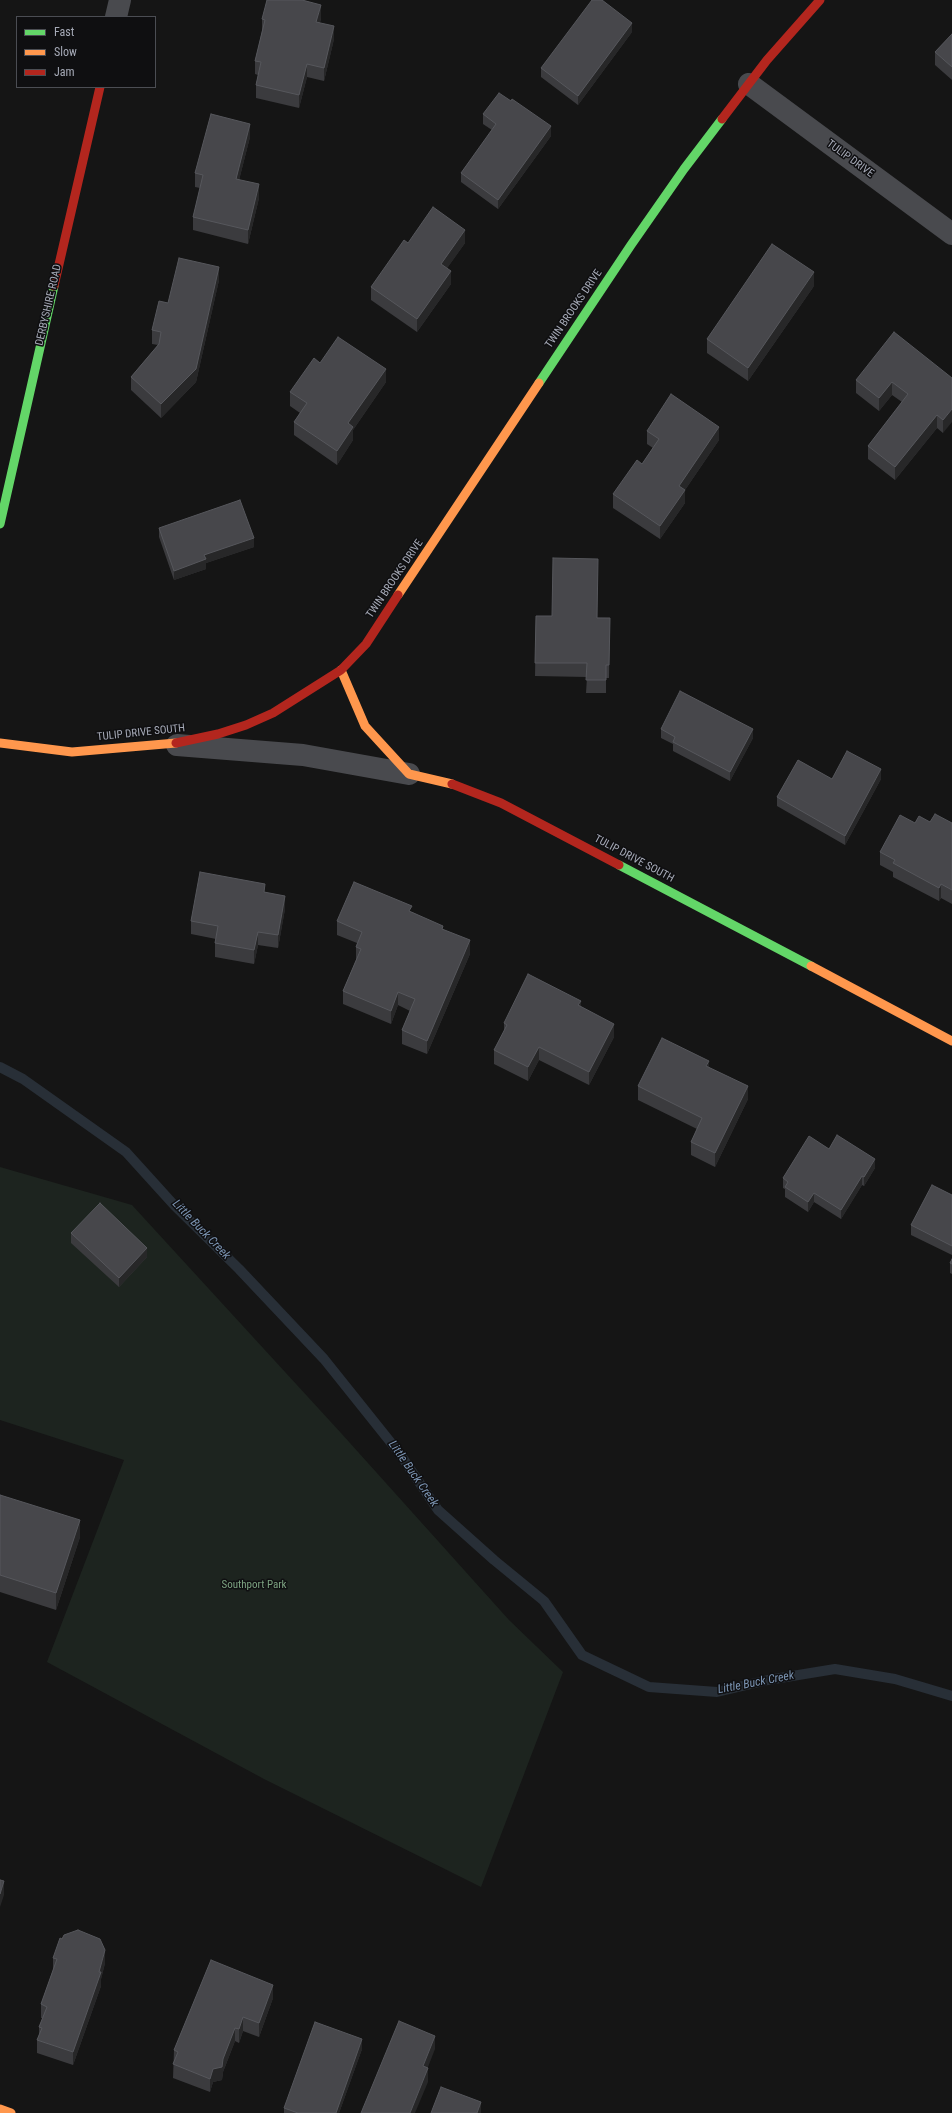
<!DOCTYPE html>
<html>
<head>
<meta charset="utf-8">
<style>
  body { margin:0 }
  #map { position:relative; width:952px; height:2113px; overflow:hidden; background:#151515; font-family:"Roboto Condensed",sans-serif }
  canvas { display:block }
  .legend { position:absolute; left:16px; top:16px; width:140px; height:72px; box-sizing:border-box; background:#0f0f11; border:1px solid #4b4d53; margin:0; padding:5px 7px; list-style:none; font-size:12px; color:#a6aab7 }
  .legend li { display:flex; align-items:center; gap:8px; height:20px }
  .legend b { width:20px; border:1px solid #4b4d53 }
</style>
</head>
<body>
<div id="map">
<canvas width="952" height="2113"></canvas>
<ul class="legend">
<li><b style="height:5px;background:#63d668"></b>Fast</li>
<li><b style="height:5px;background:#ff974d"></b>Slow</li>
<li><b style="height:5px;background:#b3261e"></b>Jam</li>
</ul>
</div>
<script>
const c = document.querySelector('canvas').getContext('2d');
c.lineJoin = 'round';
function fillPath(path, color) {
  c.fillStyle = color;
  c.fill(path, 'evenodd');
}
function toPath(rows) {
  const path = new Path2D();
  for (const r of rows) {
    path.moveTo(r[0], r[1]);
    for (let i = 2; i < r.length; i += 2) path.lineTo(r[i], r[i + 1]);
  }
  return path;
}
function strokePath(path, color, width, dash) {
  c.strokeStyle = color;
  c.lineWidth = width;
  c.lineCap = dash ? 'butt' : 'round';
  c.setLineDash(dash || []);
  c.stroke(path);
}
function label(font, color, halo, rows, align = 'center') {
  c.font = font + ' "Roboto Condensed",sans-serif';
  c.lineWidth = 3;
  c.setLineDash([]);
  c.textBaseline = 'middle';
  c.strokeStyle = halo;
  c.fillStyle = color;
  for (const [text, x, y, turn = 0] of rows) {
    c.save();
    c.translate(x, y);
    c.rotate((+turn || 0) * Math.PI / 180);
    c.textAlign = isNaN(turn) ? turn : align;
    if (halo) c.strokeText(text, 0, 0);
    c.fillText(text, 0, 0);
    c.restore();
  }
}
const green = toPath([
  [0,1167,132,1205,341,1433,509,1620,563,1672,481,1887,264,1779,47,1662,124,1460,0,1420]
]);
const stream = toPath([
  [0,1067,23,1079,126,1152,174,1205,239,1269,324,1359,400,1454,438,1510,494,1560,544,1601,582,1655,649,1687,717,1692,768,1680,835,1669,895,1679,952,1696]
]);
const street = toPath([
  [116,17,120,0],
  [749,84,952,234],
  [177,745,303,755,409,774]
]);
const fast = toPath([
  [539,383,631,245,684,169,722,119],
  [0,524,54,286],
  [619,865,811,966]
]);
const slow = toPath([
  [398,595,539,383],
  [341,670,365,726,409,774,452,784],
  [0,743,72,752,176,743],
  [811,966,952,1041],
  [0,2109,11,2113]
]);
const jam = toPath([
  [722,119,767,60,820,0],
  [54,286,100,87],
  [176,743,218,734,246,725,273,713,341,670,366,644,398,595],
  [452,784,501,803,619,865]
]);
const wall = toPath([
  [321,18,320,23,334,39,324,81,307,77,299,108,256,98,256,85,258,75,255,74,255,61,262,31,262,19],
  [632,32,578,105,541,77,541,68],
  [952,34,952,80,935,65,935,52],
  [483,114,551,136,498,209,461,182,461,173,492,130,483,124],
  [250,137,239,180,259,198,248,244,193,230,193,217,200,188,195,187,195,173],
  [408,243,465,243,447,268,451,284,417,332,371,300,371,287],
  [219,280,196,382,161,418,131,390,131,377,158,345,152,344,152,330,168,303],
  [814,286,748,381,707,353,707,339],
  [320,363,386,382,353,430,353,440,337,465,294,435,294,422,300,413,290,406,290,392],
  [952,378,943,433,937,428,895,480,868,459,868,446,902,402,892,395,879,411,856,393,856,380],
  [647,431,719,440,685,490,685,503,660,539,613,508,613,494,642,464,653,448,647,444],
  [159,528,254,547,206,563,206,569,174,580,159,537],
  [536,616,610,618,609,678,606,678,606,693,586,693,587,677,535,676],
  [661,729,753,738,730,781,673,751,673,744,661,738],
  [832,779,881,779,845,845,777,806,777,797],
  [930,822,952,823,952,904,941,898,939,901,893,877,893,872,880,865,880,852,915,823],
  [265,892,285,909,278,948,258,945,254,964,215,957,215,943,216,939,191,934,191,921],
  [412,912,443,929,470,954,427,1054,402,1044,402,1030,410,1011,398,1005,391,1024,343,1004,343,991,356,960,356,947,357,943,337,935,337,921],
  [581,1007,614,1037,589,1085,539,1060,528,1081,494,1064,494,1050,504,1032,504,1023],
  [709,1067,748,1099,715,1167,691,1155,691,1142,697,1129,638,1100,638,1086],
  [829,1149,875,1168,864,1186,862,1185,841,1219,814,1202,808,1212,785,1197,785,1189,783,1188,783,1178],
  [952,1195,952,1255,911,1235,911,1225],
  [71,1233,147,1257,119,1287,71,1243],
  [952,1259,952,1274,950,1273,950,1263],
  [0,1495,80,1537,56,1610,0,1592],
  [53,1958,105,1963,101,1979,101,1986,73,2065,37,2053,37,2040,39,2035,39,2027,43,2018,41,2018,41,2004,53,1970],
  [273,1998,259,2037,243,2031,239,2043,235,2041,223,2072,222,2080,213,2082,210,2092,173,2078,174,2050],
  [362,2049,339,2113,284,2113,284,2108]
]);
const shadedWall = toPath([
  [321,5,321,18,316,35,316,22],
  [632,23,632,32,578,105,578,96],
  [334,26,334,39,324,81,324,68],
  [307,64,307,77,299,108,299,95],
  [250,124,250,137,236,192,236,179],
  [551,126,551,136,498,209,498,200],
  [259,184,259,198,248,244,248,230],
  [465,230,465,243,441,277,441,264],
  [219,267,219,280,196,382,161,418,161,404],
  [451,271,451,284,417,332,417,319],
  [814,272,814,286,748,381,748,368],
  [386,369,386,382,353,430,353,440,337,465,337,451,348,423],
  [892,382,892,395,879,411,879,398],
  [952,409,952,422,943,433,943,420],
  [937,415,937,428,895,480,895,467],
  [719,427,719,440,685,490,685,503,660,539,660,526,679,486],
  [254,538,254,547,206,563,206,569,174,580,174,571,204,555],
  [753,729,753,738,730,781,730,772],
  [881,769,881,779,845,845,845,836],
  [941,884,941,898,939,901,939,888],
  [285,896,285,909,278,948,278,935],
  [258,932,258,945,254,964,254,950],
  [470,940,470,954,427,1054,427,1041],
  [398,992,398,1005,391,1024,391,1011],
  [581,1001,581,1014,578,1005],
  [614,1024,614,1037,589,1085,589,1072],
  [539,1047,539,1060,528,1081,528,1067],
  [709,1061,709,1074,706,1066],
  [748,1086,748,1099,715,1167,715,1153],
  [875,1159,875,1168,864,1186,864,1177],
  [862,1176,862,1185,841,1219,841,1210],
  [814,1193,814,1202,808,1212,808,1202],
  [147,1248,147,1257,119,1287,119,1278],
  [80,1520,80,1537,56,1610,56,1593],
  [4,1881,4,1895,0,1907,0,1894],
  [105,1950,105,1963,101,1979,101,1986,73,2065,73,2052,99,1972],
  [273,1985,273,1998,259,2037,259,2023],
  [243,2017,243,2031,239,2043,239,2029],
  [235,2028,235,2041,223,2072,222,2080,213,2082,210,2092,210,2079,213,2069,223,2059],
  [435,2036,435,2049,423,2080,423,2066],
  [362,2039,362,2049,339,2113,336,2113],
  [428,2068,428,2082,415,2113,410,2113],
  [481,2102,481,2113,477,2113]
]);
const building = toPath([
  [267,0,302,0,321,5,316,22,334,26,324,68,307,64,299,95,256,85,261,62,255,61,265,20,262,19,267,0],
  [592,0,602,0,632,23,578,96,541,68,592,0],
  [952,34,952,67,935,52,952,34],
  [499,93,511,101,512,99,551,126,498,200,461,173,496,124,483,114,499,93],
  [211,114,250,124,236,179,259,184,248,230,193,217,203,175,195,173,211,114],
  [433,207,465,230,441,264,451,271,417,319,371,287,404,240,408,243,433,207],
  [772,244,814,272,748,368,707,339,772,244],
  [179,258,219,267,196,369,161,404,131,377,159,344,161,332,152,330,159,301,168,303,179,258],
  [894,332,952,378,952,409,943,420,937,415,895,467,868,446,908,394,892,382,879,398,856,380,894,332],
  [338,337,386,369,348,423,353,427,337,451,294,422,307,403,290,392,314,358,320,363,338,337],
  [671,394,719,427,679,486,685,490,660,526,613,494,637,460,642,464,659,439,647,431,671,394],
  [240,500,254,538,204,555,206,559,174,571,159,528,240,500],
  [553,558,598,559,597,618,610,618,609,665,606,665,606,680,586,680,587,663,535,663,536,616,552,616,553,558],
  [680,691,753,729,730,772,673,742,675,737,661,729,680,691],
  [847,751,881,769,845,836,777,797,798,760,832,779,847,751],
  [935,814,952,823,952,890,941,884,939,888,893,863,895,860,880,852,900,815,915,823,919,816,930,822,935,814],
  [200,872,265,884,264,892,285,896,278,935,258,932,254,950,215,943,218,926,191,921,200,872],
  [354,882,412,906,409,911,443,926,442,929,470,940,427,1041,402,1030,415,999,398,992,391,1011,343,991,361,949,356,947,362,932,337,921,354,882],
  [528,974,581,1001,578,1005,614,1024,589,1072,539,1047,528,1067,494,1050,507,1025,504,1023,528,974],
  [662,1038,709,1061,706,1066,748,1086,715,1153,691,1142,702,1118,638,1086,662,1038],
  [837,1135,875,1159,864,1177,862,1176,841,1210,814,1193,808,1202,785,1187,788,1182,783,1178,809,1136,829,1149,837,1135],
  [932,1185,952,1195,952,1246,911,1225,932,1185],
  [100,1203,147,1248,119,1278,71,1233,100,1203],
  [952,1259,952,1264,950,1263,952,1259],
  [0,1495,80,1520,56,1593,0,1575,0,1495],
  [0,1880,4,1881,0,1894,0,1880],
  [78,1930,100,1939,105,1950,99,1972,101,1972,73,2052,37,2040,42,2028,39,2027,47,2007,41,2004,57,1959,53,1958,60,1938,62,1939,64,1935,78,1930],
  [211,1960,273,1985,259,2023,243,2017,239,2029,235,2028,223,2059,222,2067,213,2069,210,2079,173,2064,178,2052,174,2050,211,1960],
  [399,2021,435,2036,423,2066,428,2068,410,2113,361,2113,399,2021],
  [315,2022,362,2039,336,2113,298,2113,284,2108,315,2022],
  [441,2087,481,2102,477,2113,431,2113,441,2087]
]);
const streetNames = [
  ["TULIP DRIVE",850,159,36],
  ["DERBYSHIRE ROAD",49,305,-77],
  ["TWIN BROOKS DRIVE",574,309,-56],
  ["TWIN BROOKS DRIVE",395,579,-56],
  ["TULIP DRIVE SOUTH",141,733,-6],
  ["TULIP DRIVE SOUTH",634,859,28]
];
const parkNames = [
  ["Southport Park",254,1585]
];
const waterNames = [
  ["Little Buck Creek",201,1230,46],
  ["Little Buck Creek",413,1474,55],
  ["Little Buck Creek",756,1683,-11]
];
fillPath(green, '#1d241f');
strokePath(stream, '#282f37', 10);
strokePath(street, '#494a4e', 22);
strokePath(fast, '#63d668', 9);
strokePath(slow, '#ff974d', 9);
strokePath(jam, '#b3261e', 9);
fillPath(wall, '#3b3b3e');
fillPath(shadedWall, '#272728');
fillPath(building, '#47474b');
strokePath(building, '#56575c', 1);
label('11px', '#a6aab7', '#0f0f11', streetNames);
label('11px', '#7ca281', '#0f0f11', parkNames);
label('italic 12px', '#7c95b3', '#0f0f11', waterNames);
</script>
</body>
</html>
